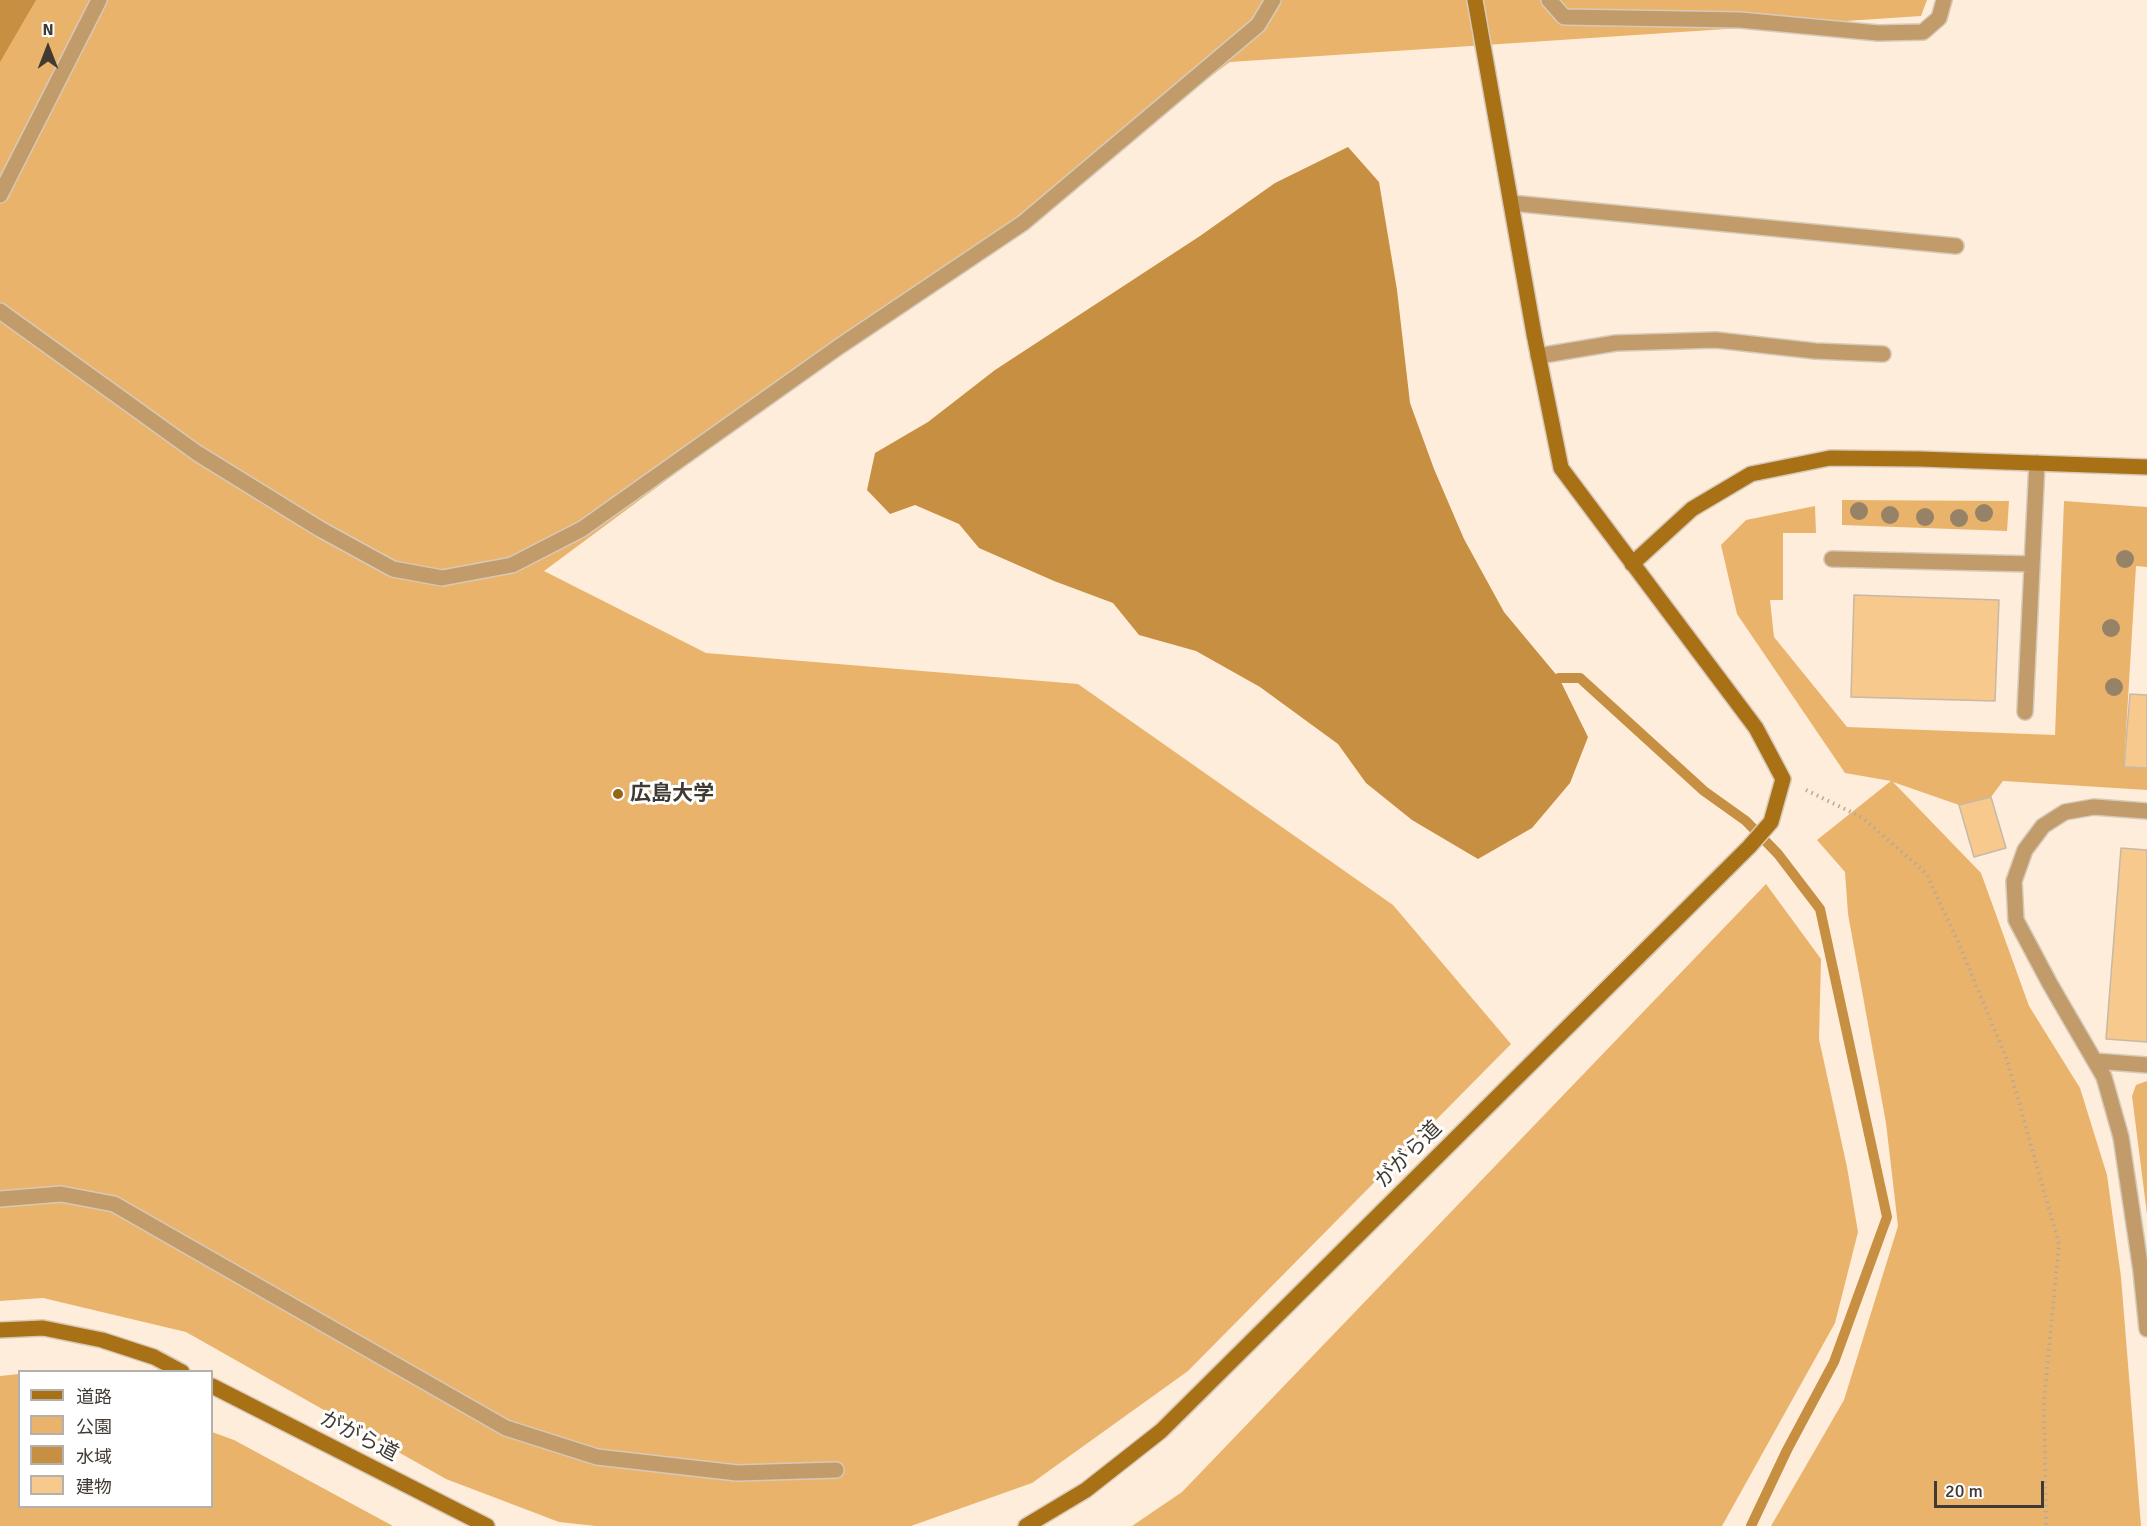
<!DOCTYPE html>
<html>
<head>
<meta charset="utf-8">
<style>
  body { margin:0 }
  #map { position:relative; width:2147px; height:1526px; overflow:hidden; background:#fdedda; font-family:Signika,"Noto Sans JP",sans-serif }
  canvas { display:block }
  .legend { position:absolute; left:18px; top:1370px; width:195px; height:138px; box-sizing:border-box; background:#fff; border:2px solid #b3b0ad; margin:0; padding:8px 10px; list-style:none; font-size:18px; color:#403a32 }
  .legend li { display:flex; align-items:center; gap:12px; height:30px }
  .legend b { width:30px; border:2px solid #b3b0ad }
  .north { position:absolute; left:18px; top:18px; width:60px; height:60px; -webkit-text-stroke:4px #fff; paint-order:stroke; rotate:0deg; font-size:16px; font-weight:700; line-height:24px; text-align:center; color:#403a32 }
  .north::after { content:''; display:block; margin:auto; width:21px; height:27px; background:#403a32; clip-path:polygon(50% 0,100% 100%,50% 72%,0 100%) }
  .scale { position:absolute; left:1934px; top:1481px; width:110px; height:27px; box-sizing:border-box; border:3px solid #403a32; border-top:0; padding-left:8px; font-size:18px; line-height:21px; white-space:nowrap; color:#403a32; -webkit-text-stroke:4px #fff; paint-order:stroke }
</style>
</head>
<body>
<div id="map">
<canvas width="2147" height="1526"></canvas>
<ul class="legend">
<li><b style="height:8px;background:#a97116"></b>道路</li>
<li><b style="height:16px;background:#eab36c"></b>公園</li>
<li><b style="height:16px;background:#c78f41"></b>水域</li>
<li><b style="height:16px;background:#f8c98d"></b>建物</li>
</ul>
<div class="north">N</div>
<div class="scale">20 m</div>
</div>
<script>
const c = document.querySelector('canvas').getContext('2d');
c.lineJoin = 'round';
function fillPath(path, color) {
  c.fillStyle = color;
  c.fill(path, 'evenodd');
}
function toPath(rows) {
  const path = new Path2D();
  for (const r of rows) {
    path.moveTo(r[0], r[1]);
    for (let i = 2; i < r.length; i += 2) path.lineTo(r[i], r[i + 1]);
  }
  return path;
}
function strokePath(path, color, width, dash) {
  c.strokeStyle = color;
  c.lineWidth = width;
  c.lineCap = dash ? 'butt' : 'round';
  c.setLineDash(dash || []);
  c.stroke(path);
}
function label(font, color, halo, rows, align = 'center') {
  c.font = font + ' Signika,"Noto Sans JP",sans-serif';
  c.lineWidth = 6;
  c.setLineDash([]);
  c.textBaseline = 'middle';
  c.strokeStyle = halo;
  c.fillStyle = color;
  for (const [text, x, y, turn = 0] of rows) {
    c.save();
    c.translate(x, y);
    c.rotate((+turn || 0) * Math.PI / 180);
    c.textAlign = isNaN(turn) ? turn : align;
    if (halo) c.strokeText(text, 0, 0);
    c.fillText(text, 0, 0);
    c.restore();
  }
}
const green = toPath([
  [0,0,1927,0,1921,16,1230,62,544,571,706,653,1078,684,1393,905,1511,1044,1188,1371,1032,1483,911,1526,596,1526,559,1522,446,1479,186,1332,43,1298,0,1301],
  [1842,500,2009,501,2007,531,1842,525],
  [2064,501,2147,507,2147,567,2136,566,2124,766,2147,768,2147,790,2003,781,1991,797,1959,805,1893,782,1981,873,2029,1006,2080,1088,2107,1175,2121,1277,2141,1526,1771,1526,1844,1400,1898,1226,1886,1123,1848,914,1845,872,1817,840,1891,781,1845,773,1737,614,1721,545,1746,520,1815,506,1816,533,1783,533,1783,600,1770,600,1774,637,1847,727,2055,735],
  [1766,884,1821,959,1819,1039,1847,1167,1858,1232,1835,1323,1722,1526,1132,1526,1182,1492],
  [2147,1081,2147,1214,2132,1096,2136,1085],
  [19,1374,20,1506,212,1506,212,1432,234,1440,393,1526,0,1526,0,1376]
]);
const water = toPath([
  [0,0,36,0,0,62],
  [1348,147,1379,182,1397,290,1410,403,1434,469,1464,539,1504,612,1559,678,1588,737,1570,783,1532,828,1478,859,1412,820,1366,783,1338,744,1260,687,1196,651,1139,635,1113,603,1054,581,979,548,959,524,915,505,890,514,867,490,875,453,928,422,995,370,1200,236,1275,183]
]);
const stream = toPath([
  [1559,678,1580,678,1704,791,1746,821,1778,854,1820,909,1887,1217,1834,1362,1787,1450,1751,1526]
]);
const building = toPath([
  [1854,595,1999,600,1995,701,1851,697,1854,595],
  [2130,694,2147,695,2147,768,2124,767,2130,694],
  [1991,797,2006,848,1974,857,1959,805,1991,797],
  [2121,848,2147,850,2147,1042,2106,1039,2121,848]
]);
const path = toPath([
  [1806,790,1863,818,1926,873,1959,944,2007,1060,2059,1244,2044,1400,2046,1526]
]);
const lane = toPath([
  [1549,0,1564,17,1740,20,1878,33,1923,32,1939,18,1944,0],
  [0,195,99,0],
  [0,311,197,453,320,529,393,569,442,578,512,565,582,529,840,346,1023,223,1258,25,1273,0],
  [1832,559,2032,564],
  [2025,712,2037,463],
  [2147,811,2094,807,2065,812,2043,826,2025,850,2014,881,2016,920,2050,984,2104,1077,2121,1137,2141,1271,2147,1329],
  [2095,1061,2147,1065]
]);
const street = toPath([
  [1511,203,1956,246],
  [1538,356,1616,343,1716,340,1815,351,1883,354],
  [0,1199,61,1194,114,1204,506,1428,597,1457,737,1473,836,1470]
]);
const secondary = toPath([
  [1632,564,1692,509,1751,474,1830,458,1920,459,2147,467],
  [0,1330,43,1328,102,1340,154,1357,182,1372],
  [212,1386,487,1526],
  [1026,1526,1086,1490,1161,1431,1749,847,1771,822,1783,779,1756,728,1561,468,1534,334,1475,0]
]);
const trees = [
  [1859,511],
  [1984,513],
  [1890,515],
  [1925,517],
  [1959,518],
  [2125,559],
  [2111,628],
  [2114,687]
];
const markers = [
  [618,794,6,"#976518"]
];
const poiNames = [
  ["広島大学",630,794]
];
const streetNames = [
  ["ががら道",1409,1155,-45],
  ["ががら道",359,1437,27]
];
fillPath(green, '#eab36c');
fillPath(water, '#c78f41');
strokePath(stream, '#c78f41', 10);
fillPath(building, '#f8c98d');
strokePath(building, '#c8b8a6', 1.5);
strokePath(lane, '#d7c9b8', 18);
strokePath(street, '#d7c9b8', 18);
strokePath(secondary, '#d7c9b8', 18);
strokePath(path, '#b6a99b', 4, [1.5, 4.5]);
strokePath(lane, '#c29b6b', 15);
strokePath(street, '#c29b6b', 15);
strokePath(secondary, '#a97116', 15);
c.fillStyle = '#968267';
for (const [x, y] of trees) {
  c.beginPath();
  c.arc(x, y, 9, 0, 2 * Math.PI);
  c.fill();
}
for (const [x, y, r, color] of markers) {
  const dot = new Path2D();
  dot.arc(x, y, r, 0, 2 * Math.PI);
  c.fillStyle = color;
  c.fill(dot);
  strokePath(dot, '#fff', 2);
}
label('bold 21px', '#403a32', '#fff', poiNames, 'left');
label('21px', '#403a32', '#fff', streetNames);
</script>
</body>
</html>
